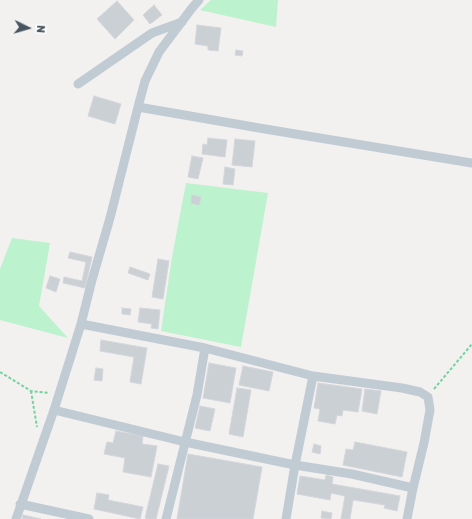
<!DOCTYPE html>
<html>
<head>
<meta charset="utf-8">
<style>
  body { margin:0 }
  #map { position:relative; width:472px; height:519px; overflow:hidden; background:#f3f0f0; font-family:Rubik,sans-serif }
  canvas { display:block }
  .north { position:absolute; left:8px; top:8px; width:40px; height:40px; -webkit-text-stroke:3px #fff; paint-order:stroke; rotate:95deg; font-size:11px; font-weight:700; line-height:16px; text-align:center; color:#46555f }
  .north::after { content:''; display:block; margin:auto; width:14px; height:18px; background:#46555f; clip-path:polygon(50% 0,100% 100%,50% 72%,0 100%) }
</style>
</head>
<body>
<div id="map">
<canvas width="472" height="519"></canvas>
<div class="north">N</div>
</div>
<script>
const c = document.querySelector('canvas').getContext('2d');
c.lineJoin = 'round';
function fillPath(path, color) {
  c.fillStyle = color;
  c.fill(path, 'evenodd');
}
function toPath(rows) {
  const path = new Path2D();
  for (const r of rows) {
    path.moveTo(r[0], r[1]);
    for (let i = 2; i < r.length; i += 2) path.lineTo(r[i], r[i + 1]);
  }
  return path;
}
function strokePath(path, color, width, dash) {
  c.strokeStyle = color;
  c.lineWidth = width;
  c.lineCap = dash ? 'butt' : 'round';
  c.setLineDash(dash || []);
  c.stroke(path);
}
const green = toPath([
  [211,0,278,0,276,27,200,10],
  [186,183,268,193,241,347,161,331,172,257],
  [12,238,50,243,39,306,68,338,0,320,0,269]
]);
const building = toPath([
  [117,1,134,20,115,39,97,19,117,1],
  [154,5,162,15,150,24,143,15,154,5],
  [197,25,221,28,218,51,208,50,208,46,195,44,197,25],
  [236,50,243,51,242,56,235,55,236,50],
  [94,96,121,104,115,124,88,116,94,96],
  [208,138,227,140,225,157,202,154,203,144,207,145,208,138],
  [235,139,255,141,252,167,232,165,235,139],
  [192,156,203,158,198,179,188,177,192,156],
  [225,167,235,169,233,185,223,184,225,167],
  [192,195,201,197,199,205,191,203,192,195],
  [70,252,92,257,85,288,63,283,64,277,82,281,86,262,68,258,70,252],
  [158,259,169,261,163,299,152,297,158,259],
  [130,267,150,274,148,280,128,273,130,267],
  [50,276,60,279,56,292,46,288,50,276],
  [122,308,131,309,130,315,122,314,122,308],
  [140,308,160,310,158,329,151,328,152,324,138,322,140,308],
  [101,340,147,348,141,384,130,382,134,357,100,351,101,340],
  [209,363,236,368,230,403,203,398,209,363],
  [243,366,273,372,269,391,239,385,243,366],
  [96,368,103,369,102,381,94,380,96,368],
  [318,383,362,389,358,412,343,410,342,416,337,415,335,424,318,421,320,409,314,408,318,383],
  [237,388,251,390,243,437,229,434,237,388],
  [365,389,381,391,377,414,362,411,365,389],
  [200,406,215,409,210,431,195,428,200,406],
  [116,431,143,436,142,444,157,446,151,477,123,472,125,458,104,454,107,442,113,443,116,431],
  [355,442,407,452,402,477,343,465,346,449,353,450,355,442],
  [314,444,321,446,320,454,312,452,314,444],
  [188,454,262,467,253,519,177,519,188,454],
  [158,464,169,466,156,519,148,519,145,518,158,464],
  [326,475,333,477,332,484,400,496,397,511,384,508,385,505,353,500,350,519,341,519,345,496,331,493,330,500,297,494,300,476,325,480,326,475],
  [97,493,109,495,108,500,143,507,140,519,94,509,97,493],
  [322,511,332,513,331,519,321,518,322,511],
  [23,515,41,519,22,519,23,515]
]);
const path = toPath([
  [0,372,31,391,49,393],
  [434,389,472,344],
  [31,391,37,427]
]);
const street = toPath([
  [78,84,152,33,182,22],
  [138,107,265,129,472,163],
  [81,324,205,348,313,376,402,388,420,392,428,397,430,410,424,443,413,488,407,519],
  [54,410,185,442,295,465,352,474,413,488],
  [20,504,89,519],
  [16,519,54,410,81,324,92,280,110,218,138,107,145,81,159,52,192,8,199,0],
  [166,519,197,395,205,348],
  [286,519,295,465,313,376]
]);
fillPath(green, '#bcf2cd');
fillPath(building, '#cbd0d5');
strokePath(building, '#d3d6dc', 1);
strokePath(path, '#71d39d', 2, [3, 2]);
strokePath(street, '#c0cbd3', 9);
</script>
</body>
</html>
